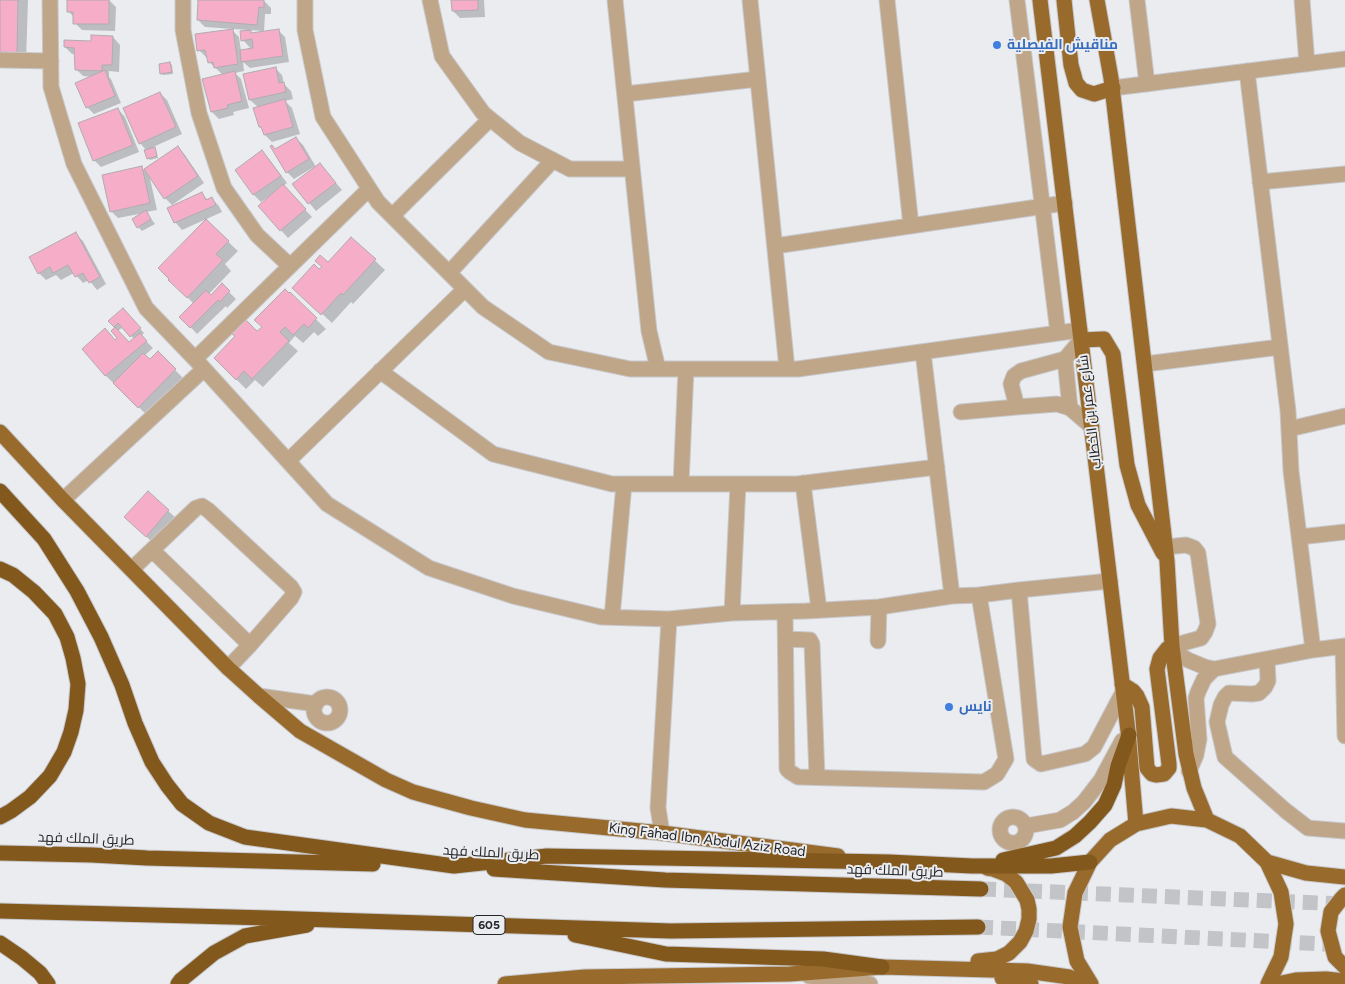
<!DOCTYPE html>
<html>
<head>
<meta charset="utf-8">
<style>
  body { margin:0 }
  canvas { display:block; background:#ebecf0 }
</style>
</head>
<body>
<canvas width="1345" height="984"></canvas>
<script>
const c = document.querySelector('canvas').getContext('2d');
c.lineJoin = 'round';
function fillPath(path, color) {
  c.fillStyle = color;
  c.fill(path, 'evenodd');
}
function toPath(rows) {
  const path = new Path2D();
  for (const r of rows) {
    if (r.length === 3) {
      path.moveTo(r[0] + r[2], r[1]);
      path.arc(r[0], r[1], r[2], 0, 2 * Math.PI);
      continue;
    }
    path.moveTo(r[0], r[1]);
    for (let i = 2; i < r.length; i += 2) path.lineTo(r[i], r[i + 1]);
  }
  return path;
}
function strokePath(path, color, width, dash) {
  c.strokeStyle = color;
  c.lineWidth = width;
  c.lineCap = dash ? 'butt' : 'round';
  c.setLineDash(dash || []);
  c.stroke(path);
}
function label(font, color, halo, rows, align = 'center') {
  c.font = font + ' Figtree,Cairo,sans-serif';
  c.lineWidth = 4;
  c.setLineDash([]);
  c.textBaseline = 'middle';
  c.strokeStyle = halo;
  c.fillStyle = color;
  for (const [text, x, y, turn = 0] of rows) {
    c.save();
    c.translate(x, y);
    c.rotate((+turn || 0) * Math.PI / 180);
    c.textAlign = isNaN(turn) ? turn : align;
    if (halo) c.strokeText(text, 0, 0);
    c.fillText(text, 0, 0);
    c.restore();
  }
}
const shadow = toPath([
  [0,0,28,0,26,62,0,61],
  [68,0,109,0,116,7,115,31,82,30,75,23,75,18,68,11],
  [210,0,263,0,271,8,271,14,265,14,264,32,278,30,285,37,289,62,250,68,243,62,244,71,235,73,241,79,249,108,233,112,234,115,219,119,212,112,223,75,209,62,208,57,206,57,199,50,232,30,239,37,241,51,252,50,243,40,248,30,205,27,198,20],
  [249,30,263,31,263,32,253,34],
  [452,0,484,0,485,17,460,18,453,11],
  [113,37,120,45,119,72,109,71,109,77,111,79,121,103,94,114,87,107,93,77,83,76,76,69,76,54,72,54,65,47,92,43],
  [170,63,172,65,173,74,163,75,161,73],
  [275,68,282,75,284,84,291,91,293,99,285,101,292,108,300,134,272,142,265,135,264,130,260,127,259,108,250,100],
  [160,93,167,100,182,134,153,147,156,150,158,158,150,160,148,158,147,151,140,143],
  [118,109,125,117,139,152,101,167,94,160],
  [296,138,303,145,316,167,320,164,342,190,316,211,294,185,315,168,314,167,294,179,287,172,276,150],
  [178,148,185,155,204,183,172,205,165,198,149,174,157,210,146,212,155,224,142,231,138,227,144,213,118,218,111,211,142,168,144,170],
  [262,152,269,159,287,183,283,186,312,217,288,238,260,207,270,198,269,196,261,202,254,195,236,170],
  [202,194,208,200,212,199,219,206,222,212,182,230,175,222],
  [206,221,238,251,225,264,231,271,209,294,211,296,222,285,236,299,227,308,226,306,197,334,181,317,194,304,170,280],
  [76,234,83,241,106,284,97,290,89,280,83,283,74,273,61,280,56,275,46,280,39,273],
  [352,239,385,270,353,304,351,302,332,323,304,297,319,271,328,264],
  [290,294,326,329,318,336,314,332,303,343,295,336,289,343,298,351,263,387,255,380,246,389,215,358,257,333],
  [127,314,144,333,141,336,153,348,144,356,150,361,158,353,185,380,148,416,106,376,83,349,116,341,119,338,112,331,116,328,110,321],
  [123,327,134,339,129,344,118,331],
  [148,493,176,518,153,543,133,524]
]);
const building = toPath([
  [0,0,18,0,17,53,0,52,0,0],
  [67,0,109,0,109,24,73,24,73,12,67,12,67,0],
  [198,0,264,0,264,8,259,7,257,25,197,20,198,0],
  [451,0,478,0,478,10,452,11,451,0],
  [233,29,238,64,214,68,213,62,208,63,205,50,197,51,195,34,233,29],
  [279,29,283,56,241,62,240,50,253,48,252,39,241,41,240,31,251,30,251,33,279,29],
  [91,35,113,36,112,65,102,65,102,71,75,70,74,48,64,47,64,40,91,41,91,35],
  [170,62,172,72,160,74,159,64,170,62],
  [276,67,279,83,284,82,286,92,249,100,243,74,276,67],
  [105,70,115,96,86,108,75,83,105,70],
  [235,71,242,101,227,105,228,108,211,112,202,79,235,71],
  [160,92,176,127,139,144,123,108,160,92],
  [285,99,293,127,264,135,261,127,259,127,253,108,285,99],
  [118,108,133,145,93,161,78,123,118,108],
  [296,137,309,159,286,173,270,146,272,145,275,149,296,137],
  [178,146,198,176,164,199,144,169,178,146],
  [155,147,157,156,147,159,144,150,155,147],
  [262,150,281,176,253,195,235,170,262,150],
  [320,163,336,183,308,204,292,184,320,163],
  [142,166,150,203,110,212,102,175,142,166],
  [283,184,306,209,280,231,258,206,283,184],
  [202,192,206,200,212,197,216,205,174,223,167,208,202,192],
  [146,210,151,219,137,228,132,219,146,210],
  [206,219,229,241,216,254,223,260,187,298,168,280,169,279,158,268,206,219],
  [76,232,100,277,89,283,83,273,75,277,68,265,53,273,50,267,38,274,29,257,76,232],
  [351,237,376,259,343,295,341,293,321,315,292,288,314,264,319,269,322,267,315,261,320,255,328,262,351,237],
  [222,283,230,291,220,302,218,300,190,328,179,317,206,290,211,295,222,283],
  [285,289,289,293,290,292,317,318,308,328,304,324,293,335,285,327,280,332,289,341,252,379,244,371,236,380,214,358,235,336,232,334,246,320,257,331,262,327,254,320,285,289],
  [123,308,141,328,130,337,118,323,114,327,108,321,123,308],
  [115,327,129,342,140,333,147,341,105,376,82,349,105,328,115,340,117,338,111,331,115,327],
  [158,351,176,369,138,408,113,383,143,353,150,359,158,351],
  [148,491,169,510,146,537,124,517,148,491]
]);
const highwayTunnel = toPath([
  [981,889,1345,904],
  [978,927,1345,945]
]);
const minor = toPath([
  [50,0,51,87,74,164,146,308,195,359,327,504,429,568,513,596,601,617,669,619,732,613,806,611,879,607,952,596,979,595,1019,590,1110,581],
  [183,0,183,30,199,113,224,188,257,235,290,266],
  [305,0,305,30,323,117,378,202,483,307,549,352,630,369,798,369,1080,330],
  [430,0,442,56,483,113,520,143,570,169,632,169],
  [615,0,649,331,658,369],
  [750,0,787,369],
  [887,0,911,226],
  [1017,0,1058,333],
  [1137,0,1147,84],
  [1302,0,1307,64],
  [0,60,51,61],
  [1247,71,1288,411,1291,471,1313,650],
  [1113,88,1345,59],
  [625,94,758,79],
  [1260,182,1345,174],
  [392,216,490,119],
  [775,246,1065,203],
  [449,273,553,160],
  [923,352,952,596],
  [195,359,369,189],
  [1065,359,1070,408],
  [1145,364,1280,347],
  [380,371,493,454,612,484,797,484,937,467],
  [1017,407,1011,384,1014,376,1021,371,1065,359,1081,340],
  [961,412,1017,407,1057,404,1070,408,1092,427],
  [1289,429,1345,416],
  [288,461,465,289],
  [803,483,819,610],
  [681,484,686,369],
  [63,500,204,369],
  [1299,537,1345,532],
  [1166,547,1186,545,1194,548,1198,553,1208,624,1205,632,1201,638,1172,646],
  [152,550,250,645],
  [132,569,196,508,202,506,208,510,291,587,294,592,291,598,250,645,228,668],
  [1019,590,1034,759,1041,764,1085,754,1094,747,1123,692],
  [785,612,787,769,790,772,798,777,984,782,997,774,1006,759,979,595],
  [732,613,738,484],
  [612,617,624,484],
  [786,639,810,640,812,644,817,777],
  [878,641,879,607],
  [1343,647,1345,736],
  [1172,650,1188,660,1205,667,1214,669,1313,650,1345,646],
  [1267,659,1268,681,1265,687,1259,693,1252,694,1229,693,1225,697,1221,705,1217,722,1225,757,1286,811,1308,828,1345,831],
  [259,696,316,704],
  [327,710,13],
  [1189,771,1196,755,1199,739,1196,698,1198,692,1204,679,1214,669],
  [1013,830,13],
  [1026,826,1060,820,1073,812,1084,802,1101,780,1122,741],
  [662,833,658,808,669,619],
  [809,976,870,984]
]);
const major = toPath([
  [1040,0,1128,731,1136,824],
  [1064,0,1071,65,1076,83,1082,90,1094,94,1113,88],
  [1097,0,1111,78,1167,561,1172,646,1186,754,1194,788,1207,820],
  [1081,340,1104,339,1113,354,1127,465,1138,505,1163,553],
  [0,432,63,500,228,668,259,696,300,731,386,780,413,792,471,808,525,820,662,833,838,856],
  [1122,684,1133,691,1137,696,1142,707,1147,768,1152,774,1156,775,1164,774,1169,768,1169,764,1157,669,1160,658,1167,649,1172,646],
  [1267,862,1306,873,1345,877],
  [1345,895,1342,898,1331,912,1328,931,1335,957,1345,967],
  [978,961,997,959,1009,953,1020,942,1026,931,1029,919,1029,909,1027,900,1016,882,1006,874,993,869,987,868],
  [1002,978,1019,981,1031,984],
  [505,984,585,977,790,974,882,967,1027,971,1069,977,1081,984],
  [1091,984,1077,961,1070,927,1075,893,1090,862,1110,840,1136,824,1171,816,1207,820,1240,836,1267,862,1281,892,1286,924,1281,957,1268,984],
  [1277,984,1296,980,1326,979,1345,981]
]);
const highway = toPath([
  [0,491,44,539,77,591,101,637,122,685,135,723,152,762,167,785,182,804,209,823,245,837,454,866,547,856,889,862,972,866,1051,866,1090,862],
  [0,569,13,575,34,592,55,614,67,637,73,658,78,684,76,710,71,732,64,752,50,776,30,797,11,811,0,817],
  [0,853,92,855,147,858,373,864],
  [1003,860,1056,848,1075,836,1090,822,1105,805,1114,785,1118,766,1129,735],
  [494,869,665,880,981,889],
  [0,911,269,918,671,931,978,927],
  [575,935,666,954,823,959,882,967],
  [0,943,22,958,40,973,48,984],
  [178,984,181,980,214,953,245,936,307,925]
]);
const markers = [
  [997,45,5,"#3f7fe0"],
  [949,707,5,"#3f7fe0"]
];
const shields = [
  [489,925,32]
];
const shieldNames = [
  ["605",489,925]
];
const shopNames = [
  ["مناقيش الفيصلية",1007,45],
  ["نايس",959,707]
];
const streetNames = [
  ["شارع عمر بن الخطاب",1090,412,-97],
  ["طريق الملك فهد",86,839,2],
  ["King Fahad Ibn Abdul Aziz Road",707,840,7],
  ["طريق الملك فهد",491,853,3],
  ["طريق الملك فهد",895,871,2]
];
fillPath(shadow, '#0003');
fillPath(building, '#f6adc8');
strokePath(building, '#b0acad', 1);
strokePath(highwayTunnel, '#c3c4c8', 15, [15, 8]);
strokePath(minor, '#c7c8cc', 17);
strokePath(major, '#c7c8cc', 17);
strokePath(highway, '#c7c8cc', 17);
strokePath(minor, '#c0a688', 15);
strokePath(major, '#986a2c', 15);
strokePath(highway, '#82581d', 15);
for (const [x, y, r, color] of markers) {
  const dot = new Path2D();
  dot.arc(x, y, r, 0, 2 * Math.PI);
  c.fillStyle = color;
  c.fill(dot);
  strokePath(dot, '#ebecf0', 2);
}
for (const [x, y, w] of shields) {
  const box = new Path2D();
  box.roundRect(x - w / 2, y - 9.5, w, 19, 4);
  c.fillStyle = '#ebecf0';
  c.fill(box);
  strokePath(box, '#242526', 1);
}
label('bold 12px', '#242526', null, shieldNames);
label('bold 14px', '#366cbe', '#ebecf0', shopNames, 'left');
label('14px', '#242526', '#ebecf0', streetNames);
</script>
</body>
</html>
